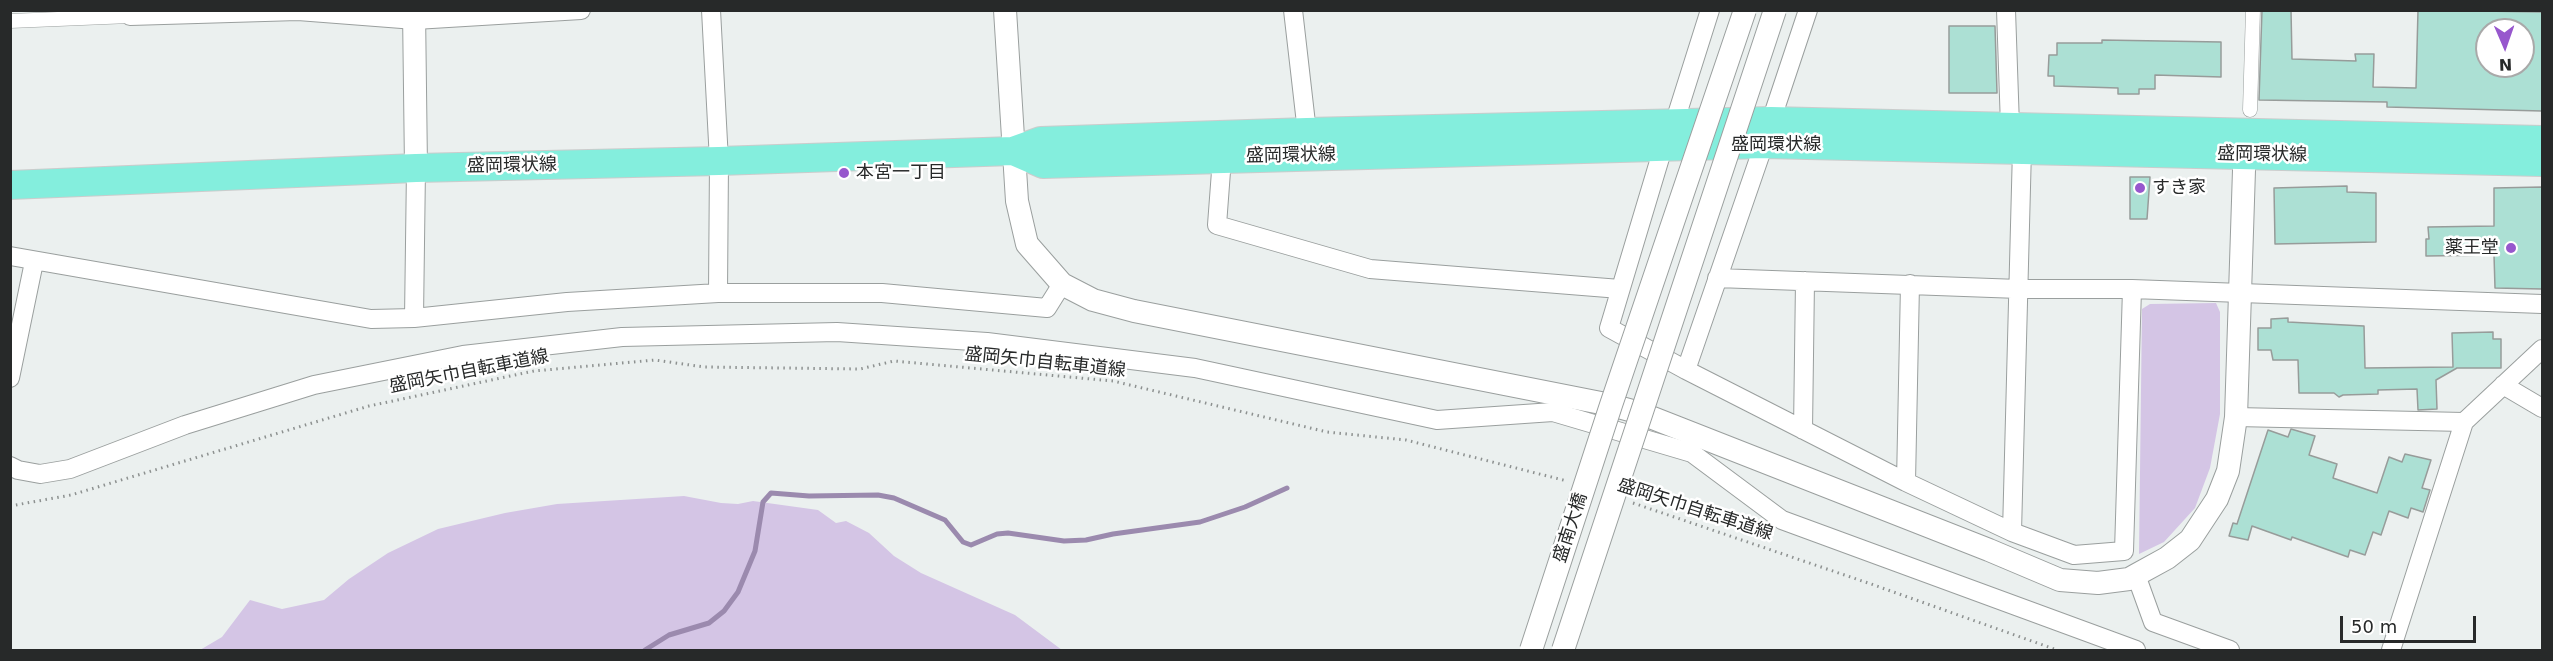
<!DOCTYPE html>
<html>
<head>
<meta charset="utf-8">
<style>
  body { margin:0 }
  #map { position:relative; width:2553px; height:661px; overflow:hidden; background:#ebf0ef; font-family:"DejaVu Sans",sans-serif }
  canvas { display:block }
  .frame { position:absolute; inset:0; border:12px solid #272929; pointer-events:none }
  .north { position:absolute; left:2475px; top:18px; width:60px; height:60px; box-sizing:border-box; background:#fff; border:2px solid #a9a9a9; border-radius:50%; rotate:178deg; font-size:16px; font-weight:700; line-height:24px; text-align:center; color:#272929 }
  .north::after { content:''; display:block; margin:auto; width:21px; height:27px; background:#9757cd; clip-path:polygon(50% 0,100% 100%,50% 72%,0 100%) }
  .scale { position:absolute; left:2340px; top:616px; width:136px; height:27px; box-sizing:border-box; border:3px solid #272929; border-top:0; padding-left:8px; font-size:18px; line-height:21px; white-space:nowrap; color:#272929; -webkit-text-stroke:4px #fff; paint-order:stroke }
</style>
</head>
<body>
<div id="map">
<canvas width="2553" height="661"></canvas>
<div class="frame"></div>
<div class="north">N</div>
<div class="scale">50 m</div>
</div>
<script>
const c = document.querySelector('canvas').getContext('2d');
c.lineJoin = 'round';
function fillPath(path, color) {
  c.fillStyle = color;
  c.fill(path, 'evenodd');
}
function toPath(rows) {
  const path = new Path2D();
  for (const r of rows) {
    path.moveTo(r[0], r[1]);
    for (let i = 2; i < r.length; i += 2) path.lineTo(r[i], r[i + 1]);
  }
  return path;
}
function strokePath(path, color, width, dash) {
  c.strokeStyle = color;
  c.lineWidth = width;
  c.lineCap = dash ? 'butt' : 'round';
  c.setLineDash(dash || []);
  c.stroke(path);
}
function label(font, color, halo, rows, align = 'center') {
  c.font = font + ' "DejaVu Sans","Noto Sans JP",sans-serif';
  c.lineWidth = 5;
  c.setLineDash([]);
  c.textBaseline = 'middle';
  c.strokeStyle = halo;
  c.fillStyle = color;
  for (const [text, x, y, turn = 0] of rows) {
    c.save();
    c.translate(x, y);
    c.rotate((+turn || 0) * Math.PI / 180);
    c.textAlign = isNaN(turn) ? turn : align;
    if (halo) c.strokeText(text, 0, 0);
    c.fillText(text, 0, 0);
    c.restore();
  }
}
const green = toPath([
  [2216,303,2220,312,2220,414,2210,468,2195,508,2164,542,2139,554,2142,309,2150,304],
  [684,496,721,503,738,504,753,501,818,510,836,523,846,521,869,533,894,556,921,573,1015,615,1062,650,200,650,222,637,250,600,282,609,324,600,349,579,388,553,438,529,505,513,557,504]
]);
const stream = toPath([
  [645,650,669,635,709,623,724,611,738,592,755,551,763,502,771,493,809,496,878,495,894,498,945,520,963,542,971,545,997,534,1008,533,1064,541,1086,540,1113,534,1200,522,1245,507,1287,488]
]);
const building = toPath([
  [2262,10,2291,10,2292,59,2356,61,2355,54,2374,54,2373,87,2416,88,2418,10,2542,12,2542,111,2387,107,2387,102,2259,100,2262,10],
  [2487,30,2523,30,2523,66,2487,66,2487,30],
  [1949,26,1995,26,1997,93,1949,93,1949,26],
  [2102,40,2221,42,2221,77,2155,75,2155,89,2139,89,2139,94,2118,94,2118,88,2054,86,2054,76,2048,76,2049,55,2057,55,2057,43,2102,43,2102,40],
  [2130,177,2150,177,2147,219,2130,219,2130,177],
  [2347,186,2347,192,2376,193,2376,242,2275,244,2274,188,2347,186],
  [2542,187,2542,289,2495,288,2494,255,2426,256,2426,239,2429,239,2428,227,2494,226,2494,188,2542,187],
  [2288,318,2288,322,2364,326,2365,368,2453,367,2452,333,2493,332,2493,339,2501,339,2501,368,2457,368,2436,380,2437,409,2418,410,2417,389,2378,390,2378,394,2343,395,2339,397,2334,393,2299,393,2298,360,2273,360,2271,350,2258,350,2258,328,2271,328,2271,319,2288,318],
  [2291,429,2315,436,2309,455,2337,464,2333,478,2377,493,2389,457,2402,462,2405,454,2431,460,2422,488,2430,490,2423,512,2411,508,2408,518,2389,511,2381,535,2373,532,2365,555,2350,550,2348,557,2292,537,2291,540,2252,526,2248,540,2229,536,2233,523,2237,524,2268,430,2288,437,2291,429]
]);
const path = toPath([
  [1633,503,1871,584,2057,650],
  [10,506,71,495,369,406,534,371,655,360,704,367,860,369,894,361,1113,381,1327,432,1406,440,1567,481]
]);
const pedestrian = toPath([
  [10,21,130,16],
  [2250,110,2253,10]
]);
const minor = toPath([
  [130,10,130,16,298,11,415,20,581,10],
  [711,10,719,161,718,293],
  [1293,10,1307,132],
  [2006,10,2010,126],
  [1771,121,1808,10],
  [1674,124,1710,10],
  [1663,148,1609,328,1686,370,1906,482,2012,532,2074,555,2124,551,2132,289],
  [1222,158,1217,225,1370,269,1620,289],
  [10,256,371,319,414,318,567,302,718,293,882,293,1047,308,1062,284],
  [1717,278,2019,289,2132,289,2542,304],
  [414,318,416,168],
  [1686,370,1764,144],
  [10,378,34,262],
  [2503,385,2542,408],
  [2236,417,2464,422,2542,349],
  [1803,430,1805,281],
  [10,466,18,470,40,474,70,469,185,425,314,385,463,355,622,337,837,332,987,342,1195,368,1437,420,1553,412,1692,453,1782,520,2136,650],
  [1906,482,1910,284],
  [2012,532,2022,149],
  [2136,575,2153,622,2230,650],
  [2391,650,2464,422]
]);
const tertiary = toPath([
  [414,10,416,168],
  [1005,10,1017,201,1027,244,1062,284,1093,300,1134,311,1611,405,1640,413,1989,550,2060,580,2098,583,2129,579,2136,575,2167,558,2190,540,2217,499,2228,471,2236,417,2245,139]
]);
const primary = toPath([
  [1013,151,1043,164,1764,144,2542,162],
  [10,185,416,168,719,161,1013,151,1041,141,1307,132,1771,121,2542,140]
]);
const tertiaryBridge = toPath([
  [1531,650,1611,405,1745,10],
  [1563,650,1775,10]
]);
const markers = [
  [844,173,6,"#9757cd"],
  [2140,188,6,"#9757cd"],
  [2511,248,6,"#9757cd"]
];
const streetNames = [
  ["盛岡環状線",1776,145],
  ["盛岡環状線",2262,155,1],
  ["盛岡環状線",1291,156,-1],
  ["盛岡環状線",512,166,-1],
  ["盛岡矢巾自転車道線",1045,363,6],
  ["盛岡矢巾自転車道線",469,372,-11],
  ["盛岡矢巾自転車道線",1695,510,18],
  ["盛南大橋",1571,528,-72]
];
const poiNames = [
  ["本宮一丁目",856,173],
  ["すき家",2152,188],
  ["薬王堂",2499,248,"right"]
];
fillPath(green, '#d4c5e5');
strokePath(stream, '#9b8aae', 5);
fillPath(building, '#ace0d4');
strokePath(building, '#979c9a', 1.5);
strokePath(pedestrian, '#9a9f9e', 15);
strokePath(minor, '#9a9f9e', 20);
strokePath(tertiary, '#9a9f9e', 24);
strokePath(primary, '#cbcccc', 30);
strokePath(path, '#8d9190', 3, [1.5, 4.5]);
strokePath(pedestrian, '#fff', 14);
strokePath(minor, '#fff', 18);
strokePath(tertiary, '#fff', 22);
strokePath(primary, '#84eedd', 28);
strokePath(tertiaryBridge, '#9a9f9e', 24, []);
strokePath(tertiaryBridge, '#fff', 22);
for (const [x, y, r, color] of markers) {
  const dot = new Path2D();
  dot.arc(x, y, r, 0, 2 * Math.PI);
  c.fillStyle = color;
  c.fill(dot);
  strokePath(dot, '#fff', 2);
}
label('18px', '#272929', '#fff', streetNames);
label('18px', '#272929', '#fff', poiNames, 'left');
</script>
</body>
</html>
